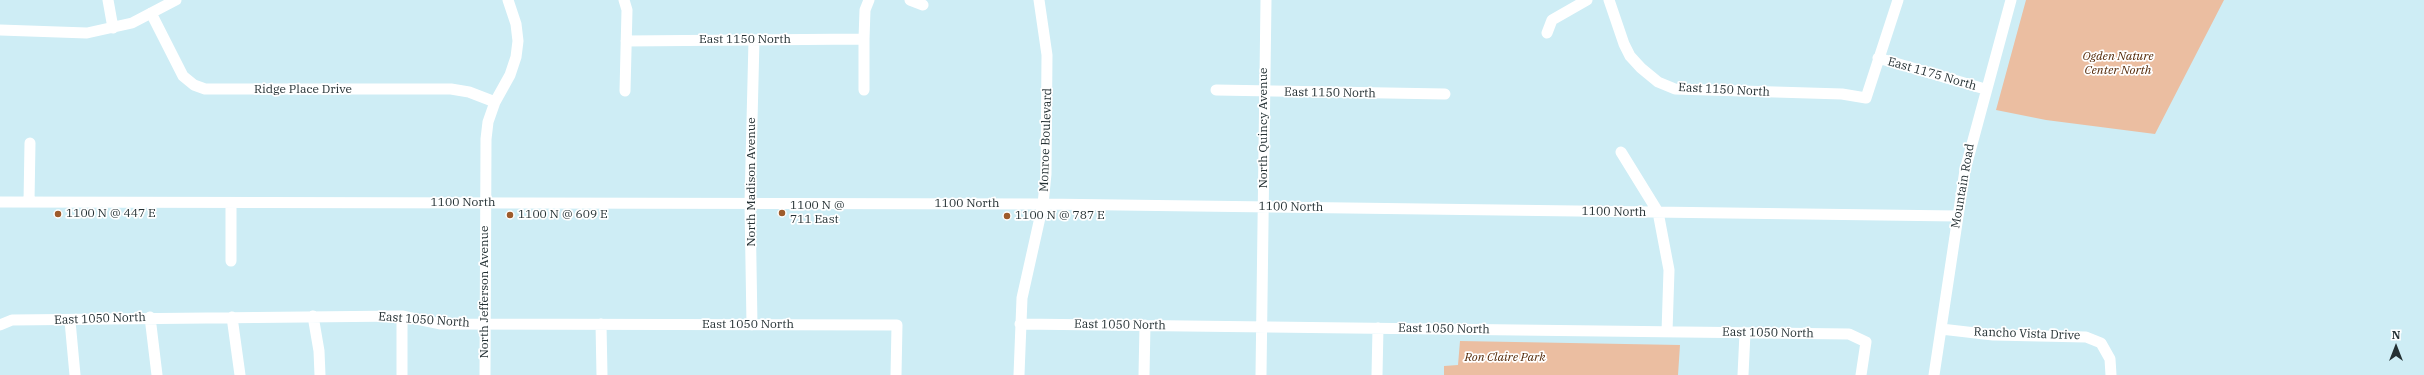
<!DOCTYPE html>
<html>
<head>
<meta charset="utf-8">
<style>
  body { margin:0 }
  #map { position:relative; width:2424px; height:375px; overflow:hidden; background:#ceedf5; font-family:"IBM Plex Serif",serif }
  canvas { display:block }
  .north { position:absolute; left:2376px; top:327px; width:40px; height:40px; -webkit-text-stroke:3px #fff; paint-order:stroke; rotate:0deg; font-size:11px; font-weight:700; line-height:16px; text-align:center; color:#243033 }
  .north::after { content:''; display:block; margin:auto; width:14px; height:18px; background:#243033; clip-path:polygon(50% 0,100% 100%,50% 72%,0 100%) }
</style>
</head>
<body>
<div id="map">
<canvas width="2424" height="375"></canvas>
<div class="north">N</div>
</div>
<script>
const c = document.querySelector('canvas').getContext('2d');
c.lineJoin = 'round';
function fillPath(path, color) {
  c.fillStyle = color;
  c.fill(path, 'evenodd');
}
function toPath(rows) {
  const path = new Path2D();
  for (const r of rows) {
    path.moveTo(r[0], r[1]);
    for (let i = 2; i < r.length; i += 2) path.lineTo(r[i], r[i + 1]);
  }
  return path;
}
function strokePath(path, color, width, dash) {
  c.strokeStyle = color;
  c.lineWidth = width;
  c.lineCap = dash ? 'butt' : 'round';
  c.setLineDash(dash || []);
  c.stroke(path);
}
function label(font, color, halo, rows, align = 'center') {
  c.font = font + ' "IBM Plex Serif",serif';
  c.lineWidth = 3.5;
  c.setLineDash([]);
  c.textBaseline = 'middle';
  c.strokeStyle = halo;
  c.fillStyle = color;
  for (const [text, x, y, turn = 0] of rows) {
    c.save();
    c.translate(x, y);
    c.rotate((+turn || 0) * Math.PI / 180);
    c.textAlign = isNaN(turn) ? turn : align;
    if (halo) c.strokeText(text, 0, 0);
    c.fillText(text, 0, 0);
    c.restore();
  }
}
const green = toPath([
  [2026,0,2224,0,2155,134,2046,120,1996,110],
  [1460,341,1680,345,1678,375,1444,375,1444,366,1458,365]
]);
const minor = toPath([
  [108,0,113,28],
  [624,0,627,10,625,91],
  [910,0,923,5],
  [1609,0,1624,44,1630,56,1641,68,1658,82,1675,89,1842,94,1866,98,1898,0],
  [151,13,183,76,194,85,205,89,451,89,469,92,495,102],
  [0,30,87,33,132,23,176,0],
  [1547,33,1552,20,1587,0],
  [626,41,864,39],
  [1878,58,1985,89],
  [864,90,864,39,865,10,869,0],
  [1216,90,1445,94],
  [1621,152,1658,212,1669,270,1667,332],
  [0,202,1043,204,1957,216],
  [29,202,30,143],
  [231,261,231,203],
  [313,316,319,351,320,375],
  [150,317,157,375],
  [232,317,240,375],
  [70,321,75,375],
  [601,324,602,375],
  [1020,324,1849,334,1866,342,1861,375],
  [0,325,12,320,402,316,441,324,897,325,896,375],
  [752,325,750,203,754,40],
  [1941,329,1993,335,2086,337,2101,343,2110,359,2111,375],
  [402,375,402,316],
  [485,375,486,139,488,122,495,102,510,75,516,57,518,41,516,24,508,0],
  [1019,375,1022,298,1043,204,1046,174,1047,55,1039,0],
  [1144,375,1145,325],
  [1261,375,1266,0],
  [1377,375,1378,328],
  [1743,375,1745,333],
  [1934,375,1965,170,2011,0]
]);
const markers = [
  [782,213,4,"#9e5b2b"],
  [58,214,4,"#9e5b2b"],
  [510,215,4,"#9e5b2b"],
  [1007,216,4,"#9e5b2b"]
];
const streetNames = [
  ["East 1150 North",745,40],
  ["East 1175 North",1932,74,16],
  ["Ridge Place Drive",303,90],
  ["East 1150 North",1724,90,3],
  ["East 1150 North",1330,93,1],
  ["North Quincy Avenue",1264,128,-90],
  ["Monroe Boulevard",1046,140,-88],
  ["North Madison Avenue",752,182,-90],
  ["Mountain Road",1963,186,-80],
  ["1100 North",463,203],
  ["1100 North",967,204],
  ["1100 North",1291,207,1],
  ["1100 North",1614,212,1],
  ["North Jefferson Avenue",485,292,-90],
  ["East 1050 North",100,319,-2],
  ["East 1050 North",424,320,4],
  ["East 1050 North",748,325],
  ["East 1050 North",1120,325,1],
  ["East 1050 North",1444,329,1],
  ["East 1050 North",1768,333,1],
  ["Rancho Vista Drive",2027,334,2]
];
const parkNames = [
  ["Ogden Nature",2118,57],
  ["Center North",2118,71],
  ["Ron Claire Park",1505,358]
];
const poiNames = [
  ["1100 N @",790,206],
  ["711 East",790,220],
  ["1100 N @ 447 E",66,214],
  ["1100 N @ 609 E",518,215],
  ["1100 N @ 787 E",1015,216]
];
fillPath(green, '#ebbea1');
strokePath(minor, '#fff', 11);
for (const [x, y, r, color] of markers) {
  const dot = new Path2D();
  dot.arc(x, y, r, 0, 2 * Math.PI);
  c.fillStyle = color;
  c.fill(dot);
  strokePath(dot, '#fff', 1.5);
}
label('12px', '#243033', '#fff', streetNames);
label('italic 12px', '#532807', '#fff', parkNames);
label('12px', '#243033', '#fff', poiNames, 'left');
</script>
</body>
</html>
